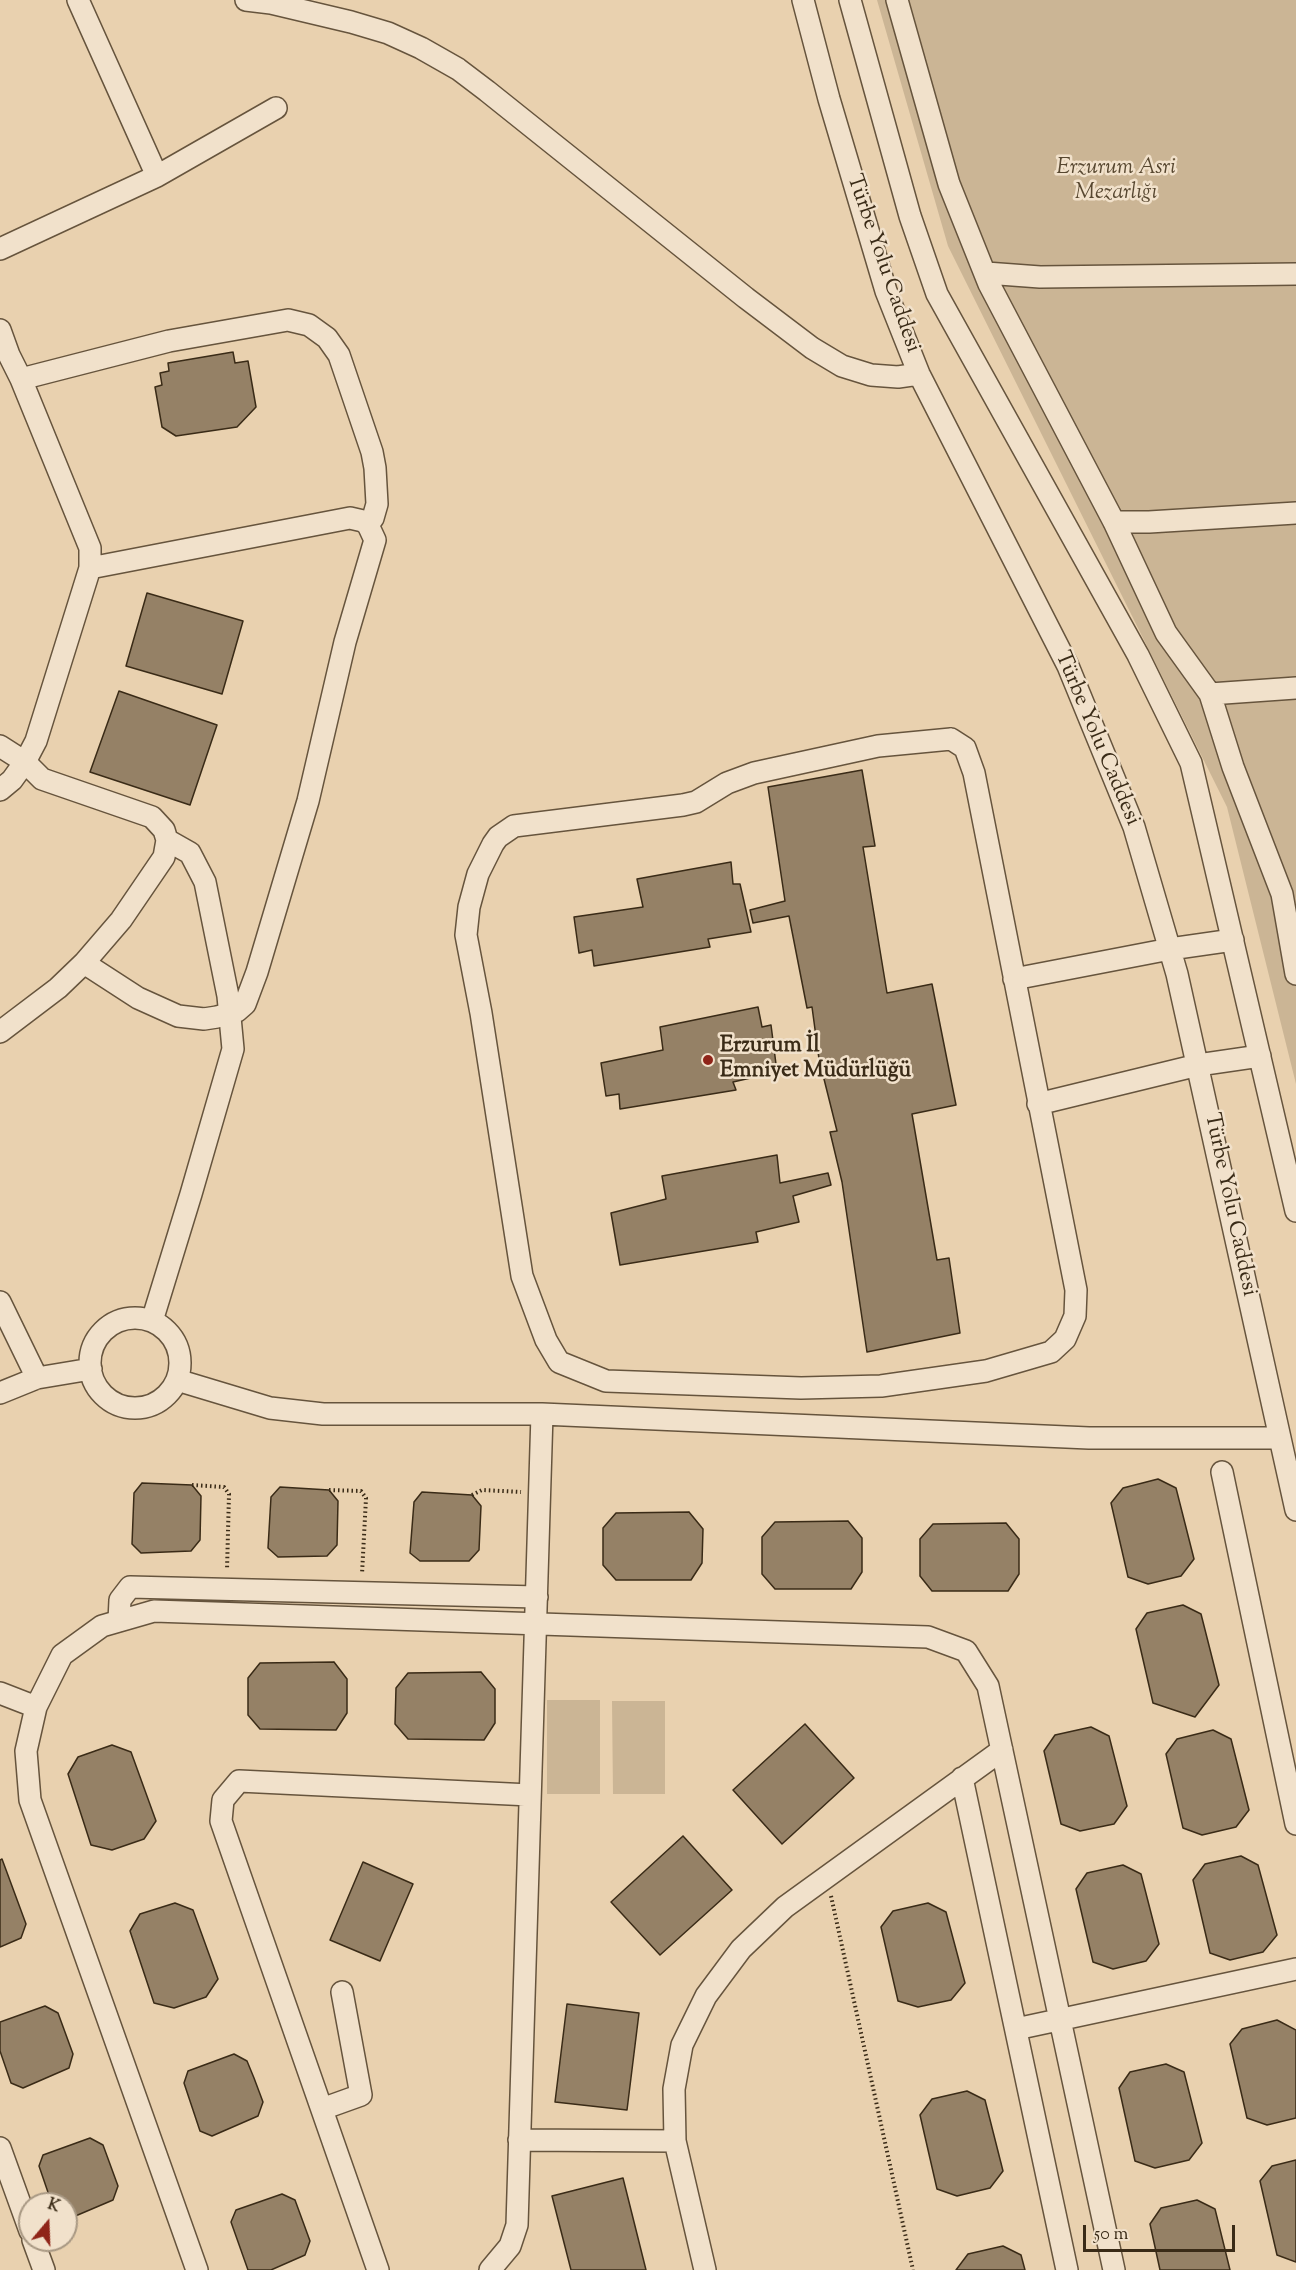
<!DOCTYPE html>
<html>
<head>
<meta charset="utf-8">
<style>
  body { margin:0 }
  #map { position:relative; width:1296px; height:2270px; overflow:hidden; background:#e9d1af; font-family:"Sorts Mill Goudy",serif }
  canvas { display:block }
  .north { position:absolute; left:18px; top:2192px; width:60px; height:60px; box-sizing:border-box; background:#f1e1cb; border:2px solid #a89883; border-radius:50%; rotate:19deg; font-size:16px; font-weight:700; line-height:24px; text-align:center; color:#3a2b17 }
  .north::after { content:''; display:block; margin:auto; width:21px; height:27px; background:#8f2418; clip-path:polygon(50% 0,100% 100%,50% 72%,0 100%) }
  .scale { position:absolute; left:1083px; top:2225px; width:152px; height:27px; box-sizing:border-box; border:3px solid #3a2b17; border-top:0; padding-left:8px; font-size:18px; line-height:21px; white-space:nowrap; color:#3a2b17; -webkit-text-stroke:4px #f1e1cb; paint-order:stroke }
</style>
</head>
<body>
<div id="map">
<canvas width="1296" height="2270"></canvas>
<div class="north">K</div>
<div class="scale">50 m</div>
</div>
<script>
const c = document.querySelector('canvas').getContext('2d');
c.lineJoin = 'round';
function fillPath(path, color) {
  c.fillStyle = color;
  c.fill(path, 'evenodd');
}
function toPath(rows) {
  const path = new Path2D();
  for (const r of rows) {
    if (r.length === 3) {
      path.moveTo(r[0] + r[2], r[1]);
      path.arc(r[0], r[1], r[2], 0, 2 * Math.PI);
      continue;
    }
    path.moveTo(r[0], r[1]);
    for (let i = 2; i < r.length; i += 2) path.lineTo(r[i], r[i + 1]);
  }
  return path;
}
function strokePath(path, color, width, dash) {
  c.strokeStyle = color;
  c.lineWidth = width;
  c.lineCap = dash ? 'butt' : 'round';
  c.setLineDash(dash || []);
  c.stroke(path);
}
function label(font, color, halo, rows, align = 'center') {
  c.font = font + ' "Sorts Mill Goudy",serif';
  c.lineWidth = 5;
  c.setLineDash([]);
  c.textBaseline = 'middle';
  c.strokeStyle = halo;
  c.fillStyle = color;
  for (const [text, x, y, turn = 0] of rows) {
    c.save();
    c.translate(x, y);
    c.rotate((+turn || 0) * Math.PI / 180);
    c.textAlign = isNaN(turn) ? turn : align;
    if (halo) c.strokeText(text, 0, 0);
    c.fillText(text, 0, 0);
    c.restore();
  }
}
const green = toPath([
  [877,0,1296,0,1296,1084,1227,807,948,246],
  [547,1700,600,1700,600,1794,547,1794],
  [612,1701,665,1701,665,1794,613,1794]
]);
const building = toPath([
  [233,352,235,363,248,361,256,407,237,427,176,436,162,427,155,387,162,385,160,373,169,371,168,363,233,352],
  [147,593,243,621,222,694,126,666,147,593],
  [119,691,217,725,190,805,90,772,119,691],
  [862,770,875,846,863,847,887,993,932,984,956,1105,912,1114,937,1260,949,1258,960,1333,867,1352,842,1182,830,1132,837,1131,819,1059,812,1007,807,1008,789,916,753,923,750,910,785,901,768,787,862,770],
  [731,862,733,884,740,884,751,932,708,939,710,947,594,966,592,950,579,953,574,917,643,907,637,879,731,862],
  [758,1007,762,1027,771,1025,777,1072,733,1082,736,1090,620,1109,619,1094,606,1096,601,1063,663,1050,660,1027,758,1007],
  [777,1155,780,1183,828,1173,831,1185,793,1196,799,1222,756,1232,758,1242,620,1265,611,1213,666,1199,662,1176,777,1155],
  [1158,1479,1176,1488,1194,1559,1181,1576,1148,1584,1128,1577,1111,1503,1123,1488,1158,1479],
  [142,1483,192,1485,201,1496,200,1540,191,1551,141,1553,132,1544,134,1493,142,1483],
  [280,1487,329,1490,338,1501,337,1545,327,1556,278,1557,268,1548,271,1497,280,1487],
  [422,1492,472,1495,481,1506,479,1550,469,1561,420,1561,410,1553,414,1502,422,1492],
  [689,1512,703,1529,702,1563,691,1580,616,1580,603,1565,603,1528,616,1513,689,1512],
  [848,1521,862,1538,862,1572,851,1589,775,1589,762,1574,762,1537,775,1522,848,1521],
  [1006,1523,1019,1539,1019,1574,1008,1591,932,1591,920,1576,920,1539,933,1524,1006,1523],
  [1183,1605,1201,1614,1219,1685,1195,1717,1153,1703,1136,1629,1147,1613,1183,1605],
  [334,1662,347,1679,347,1713,336,1730,260,1729,248,1715,248,1678,260,1663,334,1662],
  [481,1672,495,1689,495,1723,484,1740,408,1739,395,1724,396,1688,408,1673,481,1672],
  [805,1724,854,1778,782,1844,733,1790,805,1724],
  [1091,1727,1109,1736,1127,1806,1114,1824,1080,1831,1061,1824,1044,1751,1055,1735,1091,1727],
  [1213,1730,1231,1739,1249,1810,1236,1827,1202,1835,1183,1828,1166,1754,1177,1739,1213,1730],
  [112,1745,131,1752,156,1821,144,1839,112,1850,91,1845,68,1774,78,1757,112,1745],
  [683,1836,732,1890,660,1955,611,1902,683,1836],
  [1241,1856,1258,1865,1277,1935,1263,1952,1230,1960,1210,1953,1193,1880,1205,1864,1241,1856],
  [2,1859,26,1924,21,1938,0,1947,0,1860,2,1859],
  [363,1862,413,1884,380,1961,330,1940,363,1862],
  [1123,1865,1141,1874,1159,1944,1146,1961,1113,1969,1093,1962,1076,1889,1087,1873,1123,1865],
  [175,1903,193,1910,218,1979,206,1997,174,2008,154,2003,130,1931,140,1914,175,1903],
  [928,1903,946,1912,965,1983,951,2000,918,2007,898,2001,881,1927,893,1911,928,1903],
  [567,2004,639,2013,627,2110,555,2102,567,2004],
  [45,2006,58,2013,73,2054,69,2068,23,2088,11,2083,0,2051,0,2022,45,2006],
  [1277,2020,1296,2030,1296,2118,1267,2125,1247,2118,1230,2044,1242,2029,1277,2020],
  [234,2054,247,2061,254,2078,263,2102,258,2116,212,2136,200,2131,184,2083,188,2071,234,2054],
  [1166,2064,1184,2072,1202,2143,1189,2160,1155,2168,1135,2161,1119,2088,1130,2072,1166,2064],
  [967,2091,985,2100,1003,2171,990,2188,957,2196,937,2189,920,2115,932,2099,967,2091],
  [90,2138,103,2145,118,2186,113,2200,66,2220,66,2204,52,2204,39,2166,43,2155,90,2138],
  [1296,2160,1296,2262,1277,2255,1260,2181,1272,2166,1296,2160],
  [623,2178,646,2270,571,2270,552,2196,623,2178],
  [282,2194,295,2200,310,2241,305,2255,271,2270,248,2270,231,2222,236,2210,282,2194],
  [1197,2200,1215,2209,1230,2270,1160,2270,1150,2224,1161,2208,1197,2200],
  [1003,2246,1021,2255,1025,2270,956,2270,968,2254,1003,2246]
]);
const path = toPath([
  [192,1485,224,1487,229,1494,227,1570],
  [329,1490,361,1491,366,1498,362,1574],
  [472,1495,482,1490,521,1492],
  [831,1896,913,2270]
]);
const minor = toPath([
  [78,0,157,176],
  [246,0,271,3,351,22,388,33,421,48,458,69,487,91,746,298,812,348,842,366,871,375,898,377,919,374],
  [803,0,829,99,886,291,919,374,1068,666,1134,827,1177,974,1296,1510],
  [850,0,910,216,937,294,1138,655,1191,763,1296,1211],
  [897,0,949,184,989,284,1114,522,1166,633,1210,694,1233,767,1282,894,1296,974],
  [0,249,157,176,276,108],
  [986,273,1040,277,1296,274],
  [0,330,9,355,21,379,90,548,90,568,36,741,25,762,12,780,0,790],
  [21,379,169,341,288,320,309,325,327,338,339,355,372,452,375,468,377,504,373,518,368,525],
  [1114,522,1149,522,1296,513],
  [1210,694,1296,688],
  [951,739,965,748,974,773,1076,1290,1075,1316,1065,1339,1051,1352,986,1371,881,1386,801,1388,606,1381,559,1362,546,1340,522,1276,481,1013,466,935,469,907,478,874,493,844,498,837,514,826,683,805,696,802,727,783,754,773,878,746,951,739],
  [0,746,25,762,42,779,152,817,164,830,167,840,164,857,121,920,84,963,58,988,0,1032],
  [84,963,138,998,178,1016,204,1019,217,1017,237,1011,245,1004,257,972,308,801,345,642,375,540,368,525,363,521,350,518,90,568],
  [1014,979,1170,949,1233,940],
  [1038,1104,1198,1065,1260,1056],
  [0,1302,37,1378],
  [135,1363,45],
  [152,1321,191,1194,233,1049,228,996,205,882,190,853,167,840],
  [177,1380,270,1408,323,1414,542,1414,1089,1438,1279,1438],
  [0,1393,37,1378,91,1369],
  [1222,1472,1296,1824],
  [119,1621,120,1600,130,1587,537,1597],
  [0,1693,36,1707],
  [962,1778,1067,2270],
  [1016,2029,1296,1969],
  [322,2109,361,2095,342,1992],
  [519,2140,675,2141],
  [0,2148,30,2231],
  [33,2240,44,2270],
  [197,2270,30,1800,26,1751,36,1707,62,1655,102,1626,154,1611,928,1637,966,1651,988,1686,1114,2270],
  [378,2270,221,1821,223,1800,239,1781,530,1795],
  [490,2270,510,2246,517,2225,542,1414],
  [705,2270,675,2141,674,2089,682,2045,706,1996,741,1949,785,1907,1002,1750]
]);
const markers = [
  [708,1060,6,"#8f2418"]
];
const parkNames = [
  ["Erzurum Asri",1116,169],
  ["Mezarlığı",1116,194]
];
const streetNames = [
  ["Türbe Yolu Caddesi",882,264,71],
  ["Türbe Yolu Caddesi",1096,739,67],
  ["Türbe Yolu Caddesi",1229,1205,78]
];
const poiNames = [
  ["Erzurum İl",720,1047],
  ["Emniyet Müdürlüğü",720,1072]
];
fillPath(green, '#cbb595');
fillPath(building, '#958166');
strokePath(building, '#3a2b17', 1.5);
strokePath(minor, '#66543d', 24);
strokePath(path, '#3a2b17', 4, [1.5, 3]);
strokePath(minor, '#f1e1cb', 21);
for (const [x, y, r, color] of markers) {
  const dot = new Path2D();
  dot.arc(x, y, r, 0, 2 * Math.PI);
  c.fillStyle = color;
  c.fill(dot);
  strokePath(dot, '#f1e1cb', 2);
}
label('italic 22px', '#574730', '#f1e1cb', parkNames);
label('22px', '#3a2b17', '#f1e1cb', streetNames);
label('bold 22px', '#3a2b17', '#f1e1cb', poiNames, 'left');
</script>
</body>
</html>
